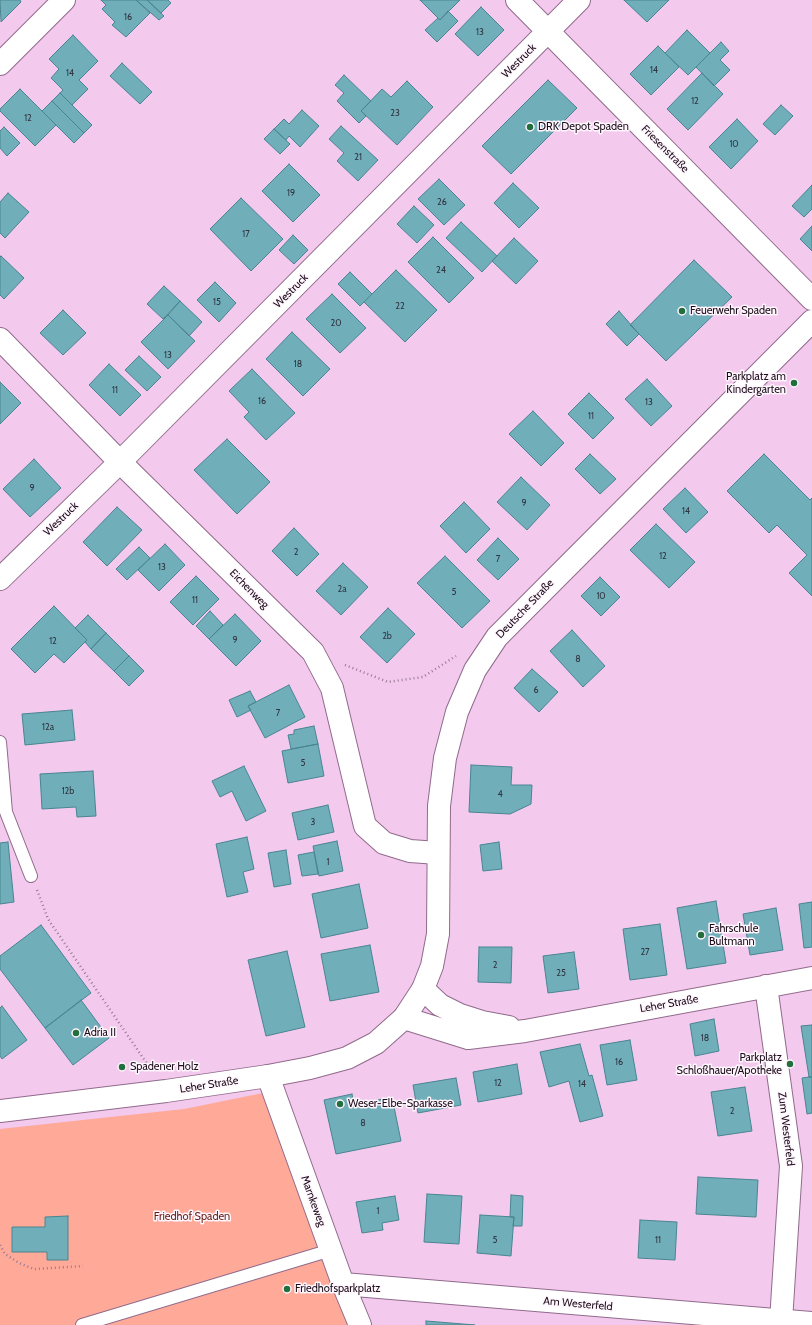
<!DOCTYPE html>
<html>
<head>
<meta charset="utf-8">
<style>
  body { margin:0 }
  canvas { display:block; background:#f3c9ed }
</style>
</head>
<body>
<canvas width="812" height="1325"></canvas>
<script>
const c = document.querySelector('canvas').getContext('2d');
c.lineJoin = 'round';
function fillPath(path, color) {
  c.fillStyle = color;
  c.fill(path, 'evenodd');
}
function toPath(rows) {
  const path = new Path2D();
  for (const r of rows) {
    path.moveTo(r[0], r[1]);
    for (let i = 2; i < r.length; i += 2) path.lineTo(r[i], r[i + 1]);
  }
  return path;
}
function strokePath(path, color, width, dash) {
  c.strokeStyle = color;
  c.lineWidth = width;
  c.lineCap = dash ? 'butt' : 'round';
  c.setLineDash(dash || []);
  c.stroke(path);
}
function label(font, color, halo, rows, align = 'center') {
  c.font = font + ' Cabin,sans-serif';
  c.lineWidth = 3;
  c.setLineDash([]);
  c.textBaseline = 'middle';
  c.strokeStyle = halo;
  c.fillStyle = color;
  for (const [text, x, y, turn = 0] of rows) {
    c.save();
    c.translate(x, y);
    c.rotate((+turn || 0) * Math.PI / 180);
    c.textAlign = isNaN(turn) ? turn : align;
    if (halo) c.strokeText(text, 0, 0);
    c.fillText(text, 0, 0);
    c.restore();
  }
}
const green = toPath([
  [263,1093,351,1325,0,1325,0,1129,184,1109]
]);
const building = toPath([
  [0,0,20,0,21,2,1,22,0,0],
  [101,0,136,0,150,13,126,37,112,25,115,22,102,9,106,5,101,0],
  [136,0,147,0,164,16,159,20,136,0],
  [147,0,168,0,171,3,161,13,147,0],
  [420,0,460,0,440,20,420,0],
  [624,0,669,0,647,22,624,0],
  [481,7,504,30,478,56,455,34,481,7],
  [448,11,458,21,437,42,425,30,438,18,440,20,448,11],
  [687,30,710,53,688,75,665,53,687,30],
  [73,35,98,61,79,80,88,89,72,105,60,93,63,90,51,78,59,69,49,59,73,35],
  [721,42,729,51,720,60,730,70,714,86,696,67,721,42],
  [658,46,679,67,651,95,630,74,658,46],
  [122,63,152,92,140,104,110,76,122,63],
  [702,73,723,94,688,130,667,109,702,73],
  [344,75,371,101,361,111,366,116,359,123,337,101,344,93,335,85,344,75],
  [548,80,577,108,511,174,482,146,548,80],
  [407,81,433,107,397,145,361,111,382,89,391,97,407,81],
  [20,89,56,125,35,146,0,111,0,109,20,89],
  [60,93,92,125,84,133,52,101,60,93],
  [52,101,84,133,74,143,42,111,52,101],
  [781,105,793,116,775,135,763,124,781,105],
  [302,110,319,126,300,147,289,136,286,140,274,129,284,119,289,124,302,110],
  [737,119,758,141,731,169,709,147,737,119],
  [341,126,378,160,358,181,337,161,344,153,329,139,341,126],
  [4,127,20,143,7,156,0,148,0,131,4,127],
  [274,129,290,144,280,154,264,139,274,129],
  [289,164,320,195,293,222,262,191,289,164],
  [439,179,465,205,444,225,418,199,439,179],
  [513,183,539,208,519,228,494,203,513,183],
  [812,185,812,209,804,217,792,206,812,185],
  [8,193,29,212,5,238,0,233,0,202,8,193],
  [241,198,283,239,251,271,210,229,241,198],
  [414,206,434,225,417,243,397,224,414,206],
  [461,222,497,256,482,272,446,238,461,222],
  [812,226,812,251,800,239,812,226],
  [293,235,308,250,294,264,279,250,293,235],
  [433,237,474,278,449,303,408,262,433,237],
  [514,238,538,261,516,284,492,261,514,238],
  [1,256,24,278,4,299,0,295,0,257,1,256],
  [694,260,732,297,666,361,630,325,694,260],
  [396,270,437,310,405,342,364,302,396,270],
  [350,272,372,294,360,306,338,284,350,272],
  [215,282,236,303,219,322,197,300,215,282],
  [164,286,180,301,163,319,147,304,164,286],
  [332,294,366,328,340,353,306,319,332,294],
  [180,301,202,322,189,336,168,315,180,301],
  [63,310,86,333,63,355,40,333,63,310],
  [619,311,639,334,627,346,606,324,619,311],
  [168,315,195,341,168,369,141,342,168,315],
  [292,332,330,369,303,396,266,359,292,332],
  [139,356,161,377,147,391,125,370,139,356],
  [109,364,141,395,120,416,89,385,109,364],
  [252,369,295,413,266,440,244,417,249,412,229,391,252,369],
  [647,379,672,406,651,426,625,399,647,379],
  [0,382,21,403,0,424,0,382],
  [589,393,614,418,593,439,568,414,589,393],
  [533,411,564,443,541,466,509,434,533,411],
  [227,439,270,482,237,514,194,470,227,439],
  [590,454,616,479,600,494,575,469,590,454],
  [764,454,810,500,812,498,812,596,789,573,807,555,777,525,769,533,727,491,764,454],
  [34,459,61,488,30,517,3,489,34,459],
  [521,477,550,505,527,530,497,502,521,477],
  [685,488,708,512,686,533,663,509,685,488],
  [464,502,490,529,466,553,440,526,464,502],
  [117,507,142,530,107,566,83,542,117,507],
  [656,524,695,562,669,588,630,550,656,524],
  [294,528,319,554,297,576,272,551,294,528],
  [498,538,519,559,498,580,477,560,498,538],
  [165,544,185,565,159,591,138,570,165,544],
  [139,547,150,558,127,580,116,569,139,547],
  [445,556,490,601,462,628,417,583,445,556],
  [343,563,368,587,341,615,316,591,343,563],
  [196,576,219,599,193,625,170,602,196,576],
  [600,577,620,597,601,616,581,596,600,577],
  [54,606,87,640,64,663,54,654,35,673,11,649,54,606],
  [388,608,415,634,387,663,360,637,388,608],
  [210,611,223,625,209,639,196,626,210,611],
  [235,614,261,641,236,666,209,639,235,614],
  [88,615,106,633,91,649,85,642,87,640,75,628,88,615],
  [572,630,605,666,583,687,550,651,572,630],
  [106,633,129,656,114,671,91,649,106,633],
  [129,656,144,671,129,686,114,671,129,656],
  [532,669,558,692,539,712,514,688,532,669],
  [289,685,305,717,265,738,248,706,289,685],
  [250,691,256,702,248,706,251,710,237,717,229,700,250,691],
  [72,710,75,740,25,745,22,714,72,710],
  [314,726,318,744,291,749,288,735,294,734,294,730,314,726],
  [318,744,324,776,288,783,282,751,318,744],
  [471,765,512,767,511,785,532,785,531,804,510,814,469,812,471,765],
  [244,766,266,811,246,821,232,791,220,797,212,781,244,766],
  [93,771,96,816,77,817,76,807,42,809,40,774,93,771],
  [328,805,334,832,298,840,292,813,328,805],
  [247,837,254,869,243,872,248,892,227,897,216,844,247,837],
  [337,841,343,871,319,876,313,846,337,841],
  [8,842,14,902,0,904,0,843,8,842],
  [499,842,502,869,483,871,480,845,499,842],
  [286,850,291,884,274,887,268,853,286,850],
  [314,852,318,874,302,876,298,855,314,852],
  [359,884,368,928,321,938,312,894,359,884],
  [716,901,726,963,687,969,677,908,716,901],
  [812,902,812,947,804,948,799,904,812,902],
  [776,908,783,950,750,955,743,914,776,908],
  [660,924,667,975,630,980,623,929,660,924],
  [41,925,91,993,45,1028,0,969,0,956,41,925],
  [370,945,379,992,330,1001,321,954,370,945],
  [479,947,512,947,511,983,478,982,479,947],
  [287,951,305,1027,266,1036,248,960,287,951],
  [574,952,579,989,548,993,543,956,574,952],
  [81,1000,109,1038,73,1065,45,1028,81,1000],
  [2,1006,27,1040,2,1059,0,1056,0,1008,2,1006],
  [714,1019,719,1051,695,1056,690,1024,714,1019],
  [812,1025,812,1077,809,1077,801,1026,812,1025],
  [630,1040,637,1080,607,1085,600,1045,630,1040],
  [580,1044,589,1076,592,1075,603,1116,580,1122,569,1081,549,1087,540,1052,580,1044],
  [517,1064,522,1094,478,1102,473,1072,517,1064],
  [809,1077,812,1077,812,1113,807,1114,802,1078,809,1077],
  [456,1078,461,1105,418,1113,413,1085,456,1078],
  [745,1087,752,1131,718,1136,711,1092,745,1087],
  [352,1094,354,1105,392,1097,401,1141,336,1154,324,1100,352,1094],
  [698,1177,758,1180,756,1217,696,1214,698,1177],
  [427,1194,462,1196,459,1244,424,1242,427,1194],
  [511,1195,523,1196,522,1226,513,1226,514,1217,510,1217,511,1195],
  [395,1196,399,1220,382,1223,383,1230,362,1233,356,1202,395,1196],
  [480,1215,514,1217,511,1256,477,1253,480,1215],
  [68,1216,68,1260,47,1260,47,1252,12,1252,12,1227,45,1227,45,1217,68,1216],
  [640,1220,677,1222,675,1260,638,1258,640,1220],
  [426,1321,475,1325,426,1325,426,1321]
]);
const path = toPath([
  [345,665,388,682,423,677,456,656],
  [37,890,48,919,152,1071],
  [0,1245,5,1254,19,1263,34,1269,83,1266]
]);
const service = toPath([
  [0,742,6,812,31,876],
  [82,1325,331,1250]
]);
const minor = toPath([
  [517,0,812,299],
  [0,64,64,0],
  [0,339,120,462,313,652,332,688,365,826,384,843,410,851,438,853],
  [0,579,120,462,579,0],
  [766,986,791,1166,781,1321],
  [423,989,440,1005,460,1015,482,1022,509,1027],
  [404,1018,468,1038,525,1031,812,978],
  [268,1076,343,1284,360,1325],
  [343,1284,812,1323]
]);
const tertiary = toPath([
  [0,1111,166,1091,268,1076,310,1068,347,1058,376,1043,404,1018,423,989,432,966,438,934,439,806,445,758,457,712,475,670,497,637,812,321]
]);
const markers = [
  [530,127,4,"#236e3d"],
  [682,311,4,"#236e3d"],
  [794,383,4,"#236e3d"],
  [701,935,4,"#236e3d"],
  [76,1033,4,"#236e3d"],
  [790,1064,4,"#236e3d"],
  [122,1067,4,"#236e3d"],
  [340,1104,4,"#236e3d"],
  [287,1289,4,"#236e3d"]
];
const numberNames = [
  ["16",128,17],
  ["13",480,32],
  ["14",654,70],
  ["14",70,73],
  ["12",695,101],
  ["23",395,113],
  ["12",28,118],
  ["10",734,144],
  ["21",358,157],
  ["19",291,193],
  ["26",442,202],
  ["17",246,234],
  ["24",441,270],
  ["15",217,302],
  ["22",400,306],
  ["20",336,323],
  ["13",168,355],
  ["18",298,364],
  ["11",115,390],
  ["16",262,401],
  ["13",649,402],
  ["11",591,416],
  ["9",32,488],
  ["9",524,503],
  ["14",686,511],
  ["2",296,552],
  ["12",663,556],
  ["7",498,559],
  ["13",162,567],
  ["2a",342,589],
  ["5",454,592],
  ["10",601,596],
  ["11",195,600],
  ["2b",387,636],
  ["9",235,640],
  ["12",53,641],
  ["8",578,659],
  ["6",536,690],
  ["7",278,713],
  ["12a",48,727],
  ["5",303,763],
  ["12b",68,791],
  ["4",500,794],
  ["3",313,822],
  ["1",328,862],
  ["27",645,952],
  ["2",495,965],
  ["25",561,973],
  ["18",705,1038],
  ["16",619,1062],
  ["12",498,1083],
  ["14",582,1084],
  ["2",732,1111],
  ["8",363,1123],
  ["1",378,1211],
  ["5",495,1240],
  ["11",658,1240]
];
const streetNames = [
  ["Westruck",519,61,-45],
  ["Friesenstraße",665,149,45],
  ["Westruck",291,291,-45],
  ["Westruck",61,519,-44],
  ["Eichenweg",249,589,45],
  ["Deutsche Straße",525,609,-46],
  ["Leher Straße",669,1004,-10],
  ["Leher Straße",209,1085,-9],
  ["Zum Westerfeld",786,1129,83],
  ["Marnkeweg",313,1201,70],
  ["Am Westerfeld",578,1304,5]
];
const poiNames = [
  ["DRK Depot Spaden",538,127],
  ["Feuerwehr Spaden",690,311],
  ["Parkplatz am",786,377,"right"],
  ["Kindergarten",786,390,"right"],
  ["Fahrschule",709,929],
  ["Bultmann",709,942],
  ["Adria II",84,1033],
  ["Parkplatz",782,1058,"right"],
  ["Schloßhauer/Apotheke",782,1071,"right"],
  ["Spadener Holz",130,1067],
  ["Weser-Elbe-Sparkasse",348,1104],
  ["Friedhofsparkplatz",295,1289]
];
const parkNames = [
  ["Friedhof Spaden",192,1217]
];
fillPath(green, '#ffa998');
fillPath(building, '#70aeba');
strokePath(building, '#488591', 1);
strokePath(service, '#916b8c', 14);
strokePath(minor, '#916b8c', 24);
strokePath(tertiary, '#916b8c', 24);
strokePath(path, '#997b95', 2.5, [1, 3]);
strokePath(service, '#fff', 12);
strokePath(minor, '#fff', 22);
strokePath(tertiary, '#fff', 22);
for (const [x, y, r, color] of markers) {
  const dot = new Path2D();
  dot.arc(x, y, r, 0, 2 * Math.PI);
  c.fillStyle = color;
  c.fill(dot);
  strokePath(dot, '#fff6fe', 1.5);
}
label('9px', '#303541', null, numberNames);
label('11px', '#1b0d19', '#fff6fe', streetNames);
label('11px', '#1b0d19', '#fff6fe', poiNames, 'left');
label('11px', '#661b10', '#fff6fe', parkNames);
</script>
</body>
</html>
